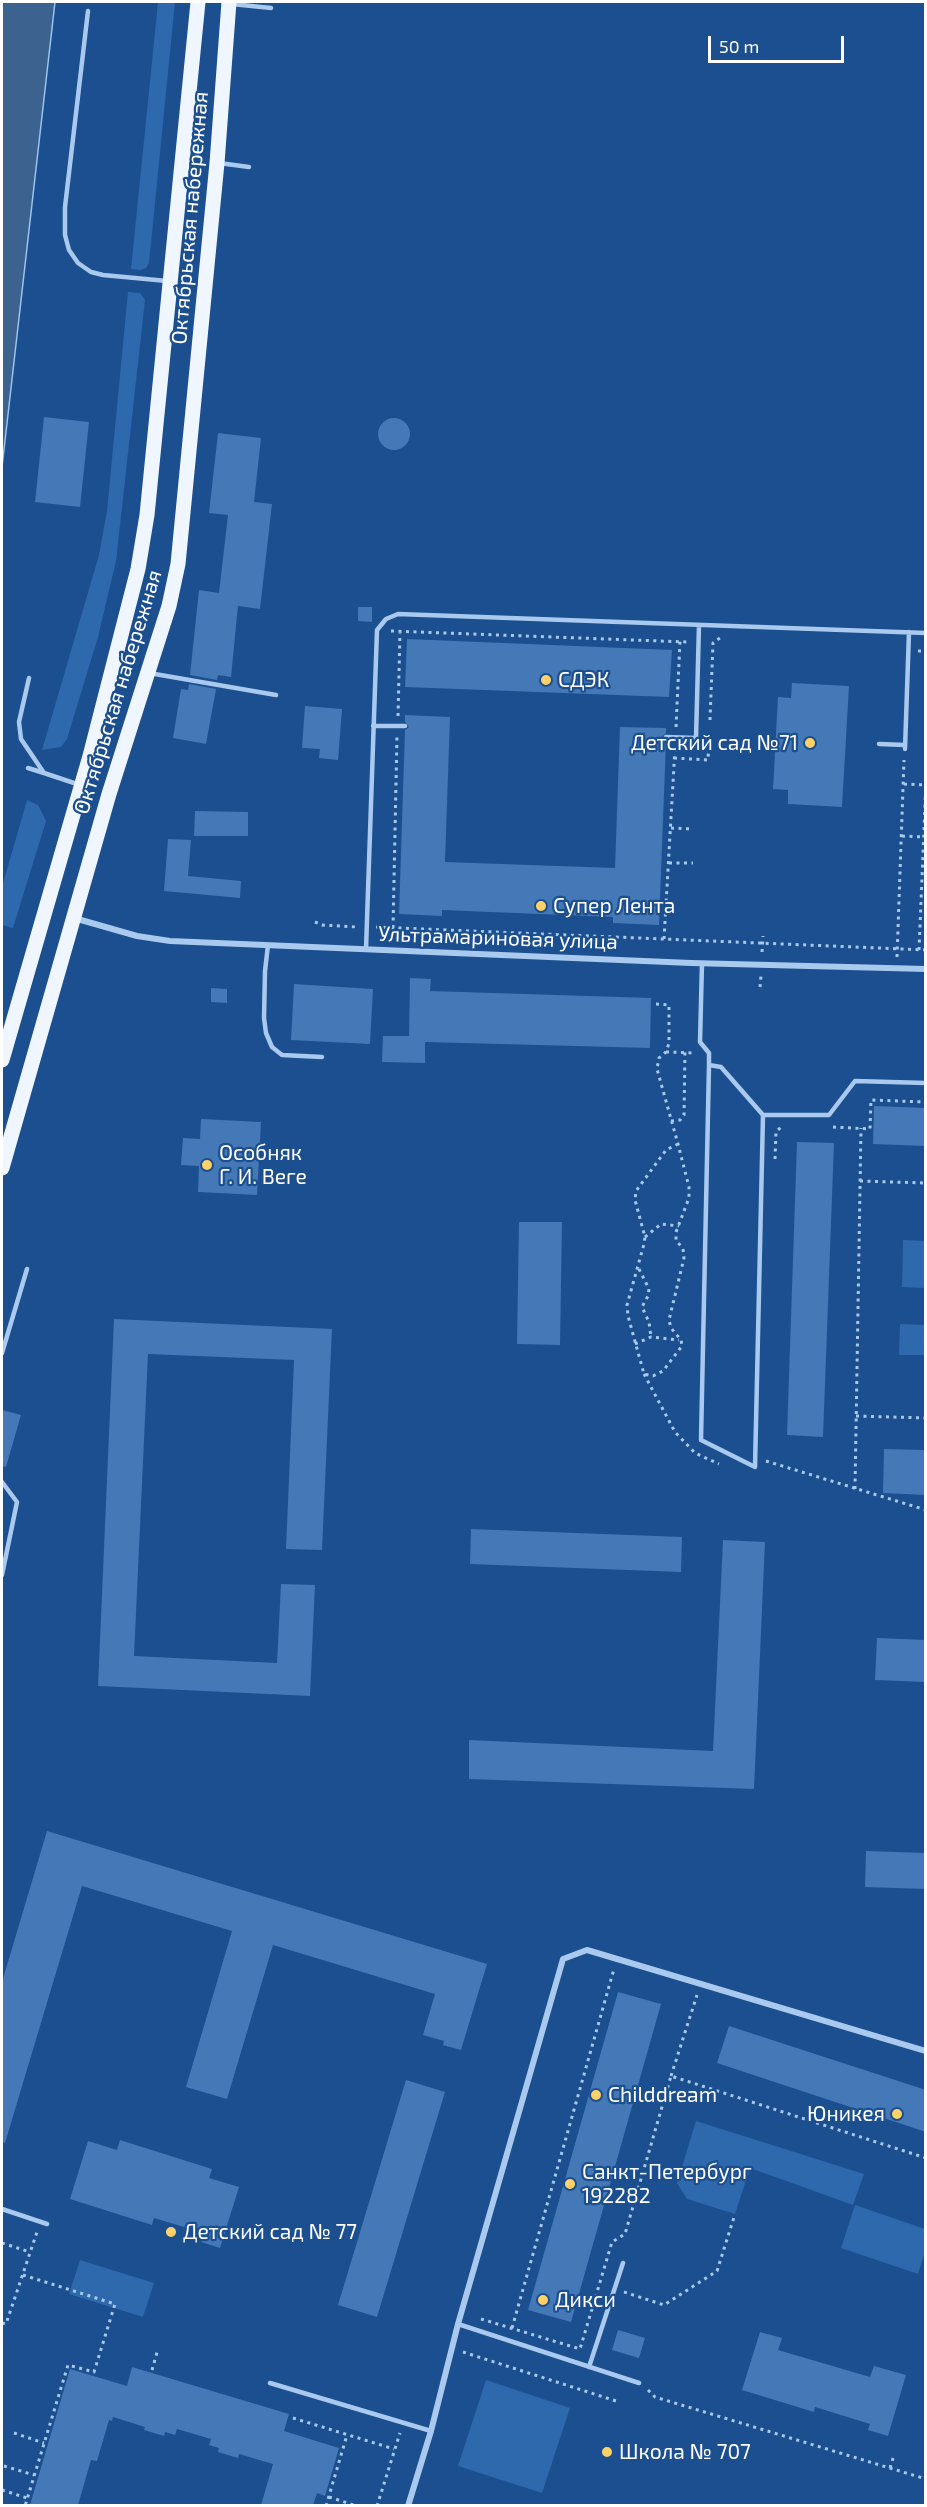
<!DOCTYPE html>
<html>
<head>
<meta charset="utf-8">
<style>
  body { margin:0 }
  #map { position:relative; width:927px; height:2507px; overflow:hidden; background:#1b4f8f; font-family:"Exo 2",sans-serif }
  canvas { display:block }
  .frame { position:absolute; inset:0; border:3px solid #fff; pointer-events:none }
  .scale { position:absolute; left:708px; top:36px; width:136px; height:27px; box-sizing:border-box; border:3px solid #fff; border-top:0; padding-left:8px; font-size:18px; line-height:21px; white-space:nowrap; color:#fff; -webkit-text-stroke:4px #1b4f8f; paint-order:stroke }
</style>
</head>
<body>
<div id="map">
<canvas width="927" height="2507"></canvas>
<div class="frame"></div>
<div class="scale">50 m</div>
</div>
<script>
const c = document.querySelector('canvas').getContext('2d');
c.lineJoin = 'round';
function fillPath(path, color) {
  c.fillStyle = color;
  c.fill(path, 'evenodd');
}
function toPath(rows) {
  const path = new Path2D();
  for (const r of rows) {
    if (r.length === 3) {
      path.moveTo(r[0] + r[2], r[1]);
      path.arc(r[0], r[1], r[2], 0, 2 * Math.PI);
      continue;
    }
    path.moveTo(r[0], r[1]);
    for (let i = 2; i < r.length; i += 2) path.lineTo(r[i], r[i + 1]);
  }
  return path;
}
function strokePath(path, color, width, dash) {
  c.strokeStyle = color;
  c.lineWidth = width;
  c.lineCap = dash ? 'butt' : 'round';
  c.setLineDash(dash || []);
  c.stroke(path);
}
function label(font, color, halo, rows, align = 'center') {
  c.font = font + ' "Exo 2",sans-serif';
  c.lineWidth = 4.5;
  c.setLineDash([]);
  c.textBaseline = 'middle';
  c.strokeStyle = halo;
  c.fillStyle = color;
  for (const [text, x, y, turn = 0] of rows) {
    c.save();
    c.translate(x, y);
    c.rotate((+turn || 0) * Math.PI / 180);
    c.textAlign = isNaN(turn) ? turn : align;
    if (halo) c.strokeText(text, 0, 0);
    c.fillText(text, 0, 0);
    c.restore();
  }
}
const green = toPath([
  [158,2,175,2,149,263,146,268,141,270,131,269],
  [128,292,140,293,145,300,116,561,98,637,67,739,61,747,42,750,99,555,107,511],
  [27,800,38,805,46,821,13,928,2,925,2,887],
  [903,1240,925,1241,925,1288,902,1287],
  [900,1324,925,1325,925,1355,899,1355],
  [696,2121,864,2174,853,2205,750,2168,735,2214,687,2199,677,2183],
  [855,2205,925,2229,925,2251,918,2274,841,2248],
  [80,2260,154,2283,143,2317,69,2294],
  [486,2380,570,2408,542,2493,458,2466]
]);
const water = toPath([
  [2,2,55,2,2,467,2,2]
]);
const building = toPath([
  [44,417,89,422,80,507,35,502],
  [394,434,16],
  [218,433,261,438,254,502,272,504,260,609,238,606,231,677,218,675,217,680,190,675,199,590,219,593,228,515,209,513],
  [358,607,372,607,372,622,358,621],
  [407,639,672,650,669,697,405,687],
  [792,683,849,686,842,807,788,804,788,790,773,789,778,697,791,698],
  [189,684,216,689,206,744,173,738,181,689,188,690],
  [305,706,342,709,338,760,319,758,320,749,302,748],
  [405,715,450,717,445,862,615,868,620,727,666,728,666,733,662,737,666,741,659,925,613,923,613,917,442,910,442,916,399,914,405,730,409,727,405,722],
  [195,811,248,812,248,836,194,836],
  [168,839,191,840,188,876,241,881,240,898,164,891],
  [410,978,431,979,430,991,651,998,650,1048,425,1042,425,1063,382,1062,383,1036,409,1036],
  [294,984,373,989,370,1044,291,1040],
  [211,988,227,989,227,1003,211,1002],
  [874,1106,926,1108,926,1146,873,1144],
  [201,1119,261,1122,257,1195,198,1192,199,1166,181,1165,183,1138,200,1139],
  [797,1142,834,1143,823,1437,787,1435],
  [519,1222,562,1222,560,1345,517,1344],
  [114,1319,332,1329,322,1550,286,1549,294,1360,148,1354,134,1656,277,1663,281,1584,315,1585,310,1696,98,1686],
  [2,1410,21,1415,6,1467,2,1466],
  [884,1449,926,1450,926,1495,883,1493],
  [471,1529,682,1537,681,1572,470,1564],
  [723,1540,765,1542,754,1789,469,1779,469,1740,713,1751],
  [877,1638,926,1640,926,1682,875,1680],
  [47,1831,487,1964,461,2050,443,2045,444,2041,423,2035,435,1994,273,1945,227,2099,186,2087,232,1931,82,1886,5,2143,2,2142,2,1982],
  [866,1851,926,1853,926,1889,865,1887],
  [618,1992,661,2004,571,2322,528,2310],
  [729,2026,926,2090,926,2132,717,2063],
  [406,2080,445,2092,377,2317,338,2305],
  [120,2140,212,2169,209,2178,239,2187,220,2248,201,2242,204,2233,154,2218,152,2225,70,2199,88,2141,117,2150],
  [618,2330,645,2338,639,2358,612,2350],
  [760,2332,782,2338,778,2350,870,2377,874,2366,906,2375,888,2436,868,2430,870,2424,815,2407,814,2412,742,2390],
  [132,2367,289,2414,284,2431,339,2448,325,2496,317,2493,313,2505,261,2505,273,2464,239,2454,238,2458,218,2452,219,2448,209,2445,211,2439,177,2429,175,2435,165,2432,164,2436,144,2430,145,2427,113,2417,112,2421,109,2420,97,2461,91,2460,78,2505,30,2505,70,2369,127,2386]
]);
const path = toPath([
  [391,631,687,642],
  [918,651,926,651],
  [398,716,400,632],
  [710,720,713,643,720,638],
  [676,727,680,641],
  [674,758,708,760,709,738],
  [904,784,925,785],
  [671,828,693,829],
  [902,836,923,837],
  [669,863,693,863],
  [315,922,322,925,357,927],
  [376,927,926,950],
  [393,928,397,735],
  [664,939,675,748],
  [919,950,926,781],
  [762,952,763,936],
  [897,957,904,760],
  [760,987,761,976],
  [656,1004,669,1005,669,1043,666,1052,659,1058,657,1069,678,1144,689,1187,689,1198,676,1232,676,1240,683,1249,684,1258,669,1320,671,1328,681,1340,682,1346,663,1371,653,1376,644,1374,628,1316,627,1305,644,1244,645,1237,635,1200,636,1191,666,1150,678,1144],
  [666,1052,695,1053],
  [671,1121,680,1120,684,1115,685,1052],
  [833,1127,870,1129,871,1100,926,1102],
  [775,1159,776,1132,782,1126],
  [860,1181,926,1183],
  [645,1237,661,1224,679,1226],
  [639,1269,649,1289,648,1296,642,1307,649,1322,651,1337],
  [635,1344,651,1337,679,1340],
  [644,1374,675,1432,695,1453,719,1464],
  [856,1416,926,1418],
  [766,1461,926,1510],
  [855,1489,861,1128],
  [671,2076,697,1995],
  [2,2243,30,2252],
  [23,2275,115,2304,94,2372,68,2365,25,2506],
  [624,2292,664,2305,717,2271,735,2214],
  [481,2319,580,2349,612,2242,625,2234,671,2076,926,2158],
  [2,2323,6,2324,37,2232],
  [512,2328,614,1969],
  [463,2352,616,2401],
  [152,2370,158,2349],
  [648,2390,655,2397,926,2479],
  [293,2418,394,2449],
  [14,2433,44,2443],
  [4,2466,34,2475],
  [890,2468,894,2455],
  [2,2490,27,2498],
  [329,2497,357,2506],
  [326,2506,347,2435],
  [377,2506,400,2433]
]);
const service = toPath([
  [232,4,271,8],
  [88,11,65,207,65,235,69,250,78,263,91,272,103,275,167,281],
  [219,163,249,167],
  [149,673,276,695],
  [29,678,19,722,21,739,44,773,80,785],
  [373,726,405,726],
  [666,737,696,738,699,625],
  [879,744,905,745],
  [905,749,909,632],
  [28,768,44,773],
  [268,945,265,971,264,1018,266,1033,272,1047,282,1055,322,1057],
  [366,949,377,630,386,619,398,614,926,633],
  [702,963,700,1042,709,1053,709,1065,701,1440,755,1467,763,1115],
  [709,1065,721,1067,763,1115,829,1115,855,1081,926,1083],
  [2,1353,27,1269],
  [2,1482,17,1502,2,1575],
  [2,2209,47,2224],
  [458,2324,639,2383],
  [589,2367,623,2263],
  [270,2383,431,2431]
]);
const minor = toPath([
  [74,918,137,936,170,941,691,963,926,969],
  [408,2506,431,2431,458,2324,563,1959,587,1950,926,2051]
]);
const primary = toPath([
  [2,1060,90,756,138,569,147,515,198,2],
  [2,1168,109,794,169,606,178,564,217,163,229,2]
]);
const markers = [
  [546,680,6,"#ffd166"],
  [810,743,6,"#ffd166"],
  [541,906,6,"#ffd166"],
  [207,1165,6,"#ffd166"],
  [596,2095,6,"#ffd166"],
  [897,2114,6,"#ffd166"],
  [570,2184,6,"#ffd166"],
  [171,2232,6,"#ffd166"],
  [543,2300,6,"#ffd166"],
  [607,2452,6,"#ffd166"]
];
const streetNames = [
  ["Октябрьская набережная",190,218,-85],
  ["Октябрьская набережная",118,692,-73],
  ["Ультрамариновая улица",498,938,2]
];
const poiNames = [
  ["СДЭК",558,680],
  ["Детский сад №71",798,743,"right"],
  ["Супер Лента",553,906],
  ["Особняк",219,1153],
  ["Г. И. Веге",219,1177],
  ["Childdream",608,2095],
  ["Юникея",885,2114,"right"],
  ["Санкт-Петербург",582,2172],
  ["192282",582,2196],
  ["Детский сад № 77",183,2232],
  ["Дикси",555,2300],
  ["Школа № 707",619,2452]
];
fillPath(green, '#2e69ad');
fillPath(water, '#3c6290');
strokePath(water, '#9cc4f0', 1.5);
fillPath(building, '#4478b7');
strokePath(path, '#a9c9ee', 3, [3, 4.5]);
strokePath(service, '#a9c9ee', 4.5);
strokePath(minor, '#a9c9ee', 6);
strokePath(primary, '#f0f6ff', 15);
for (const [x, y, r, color] of markers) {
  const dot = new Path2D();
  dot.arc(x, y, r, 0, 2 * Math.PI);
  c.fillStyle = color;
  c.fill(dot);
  strokePath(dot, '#1b4f8f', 2);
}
label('21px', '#fff', '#1b4f8f', streetNames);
label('21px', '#fff', '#1b4f8f', poiNames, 'left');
</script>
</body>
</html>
